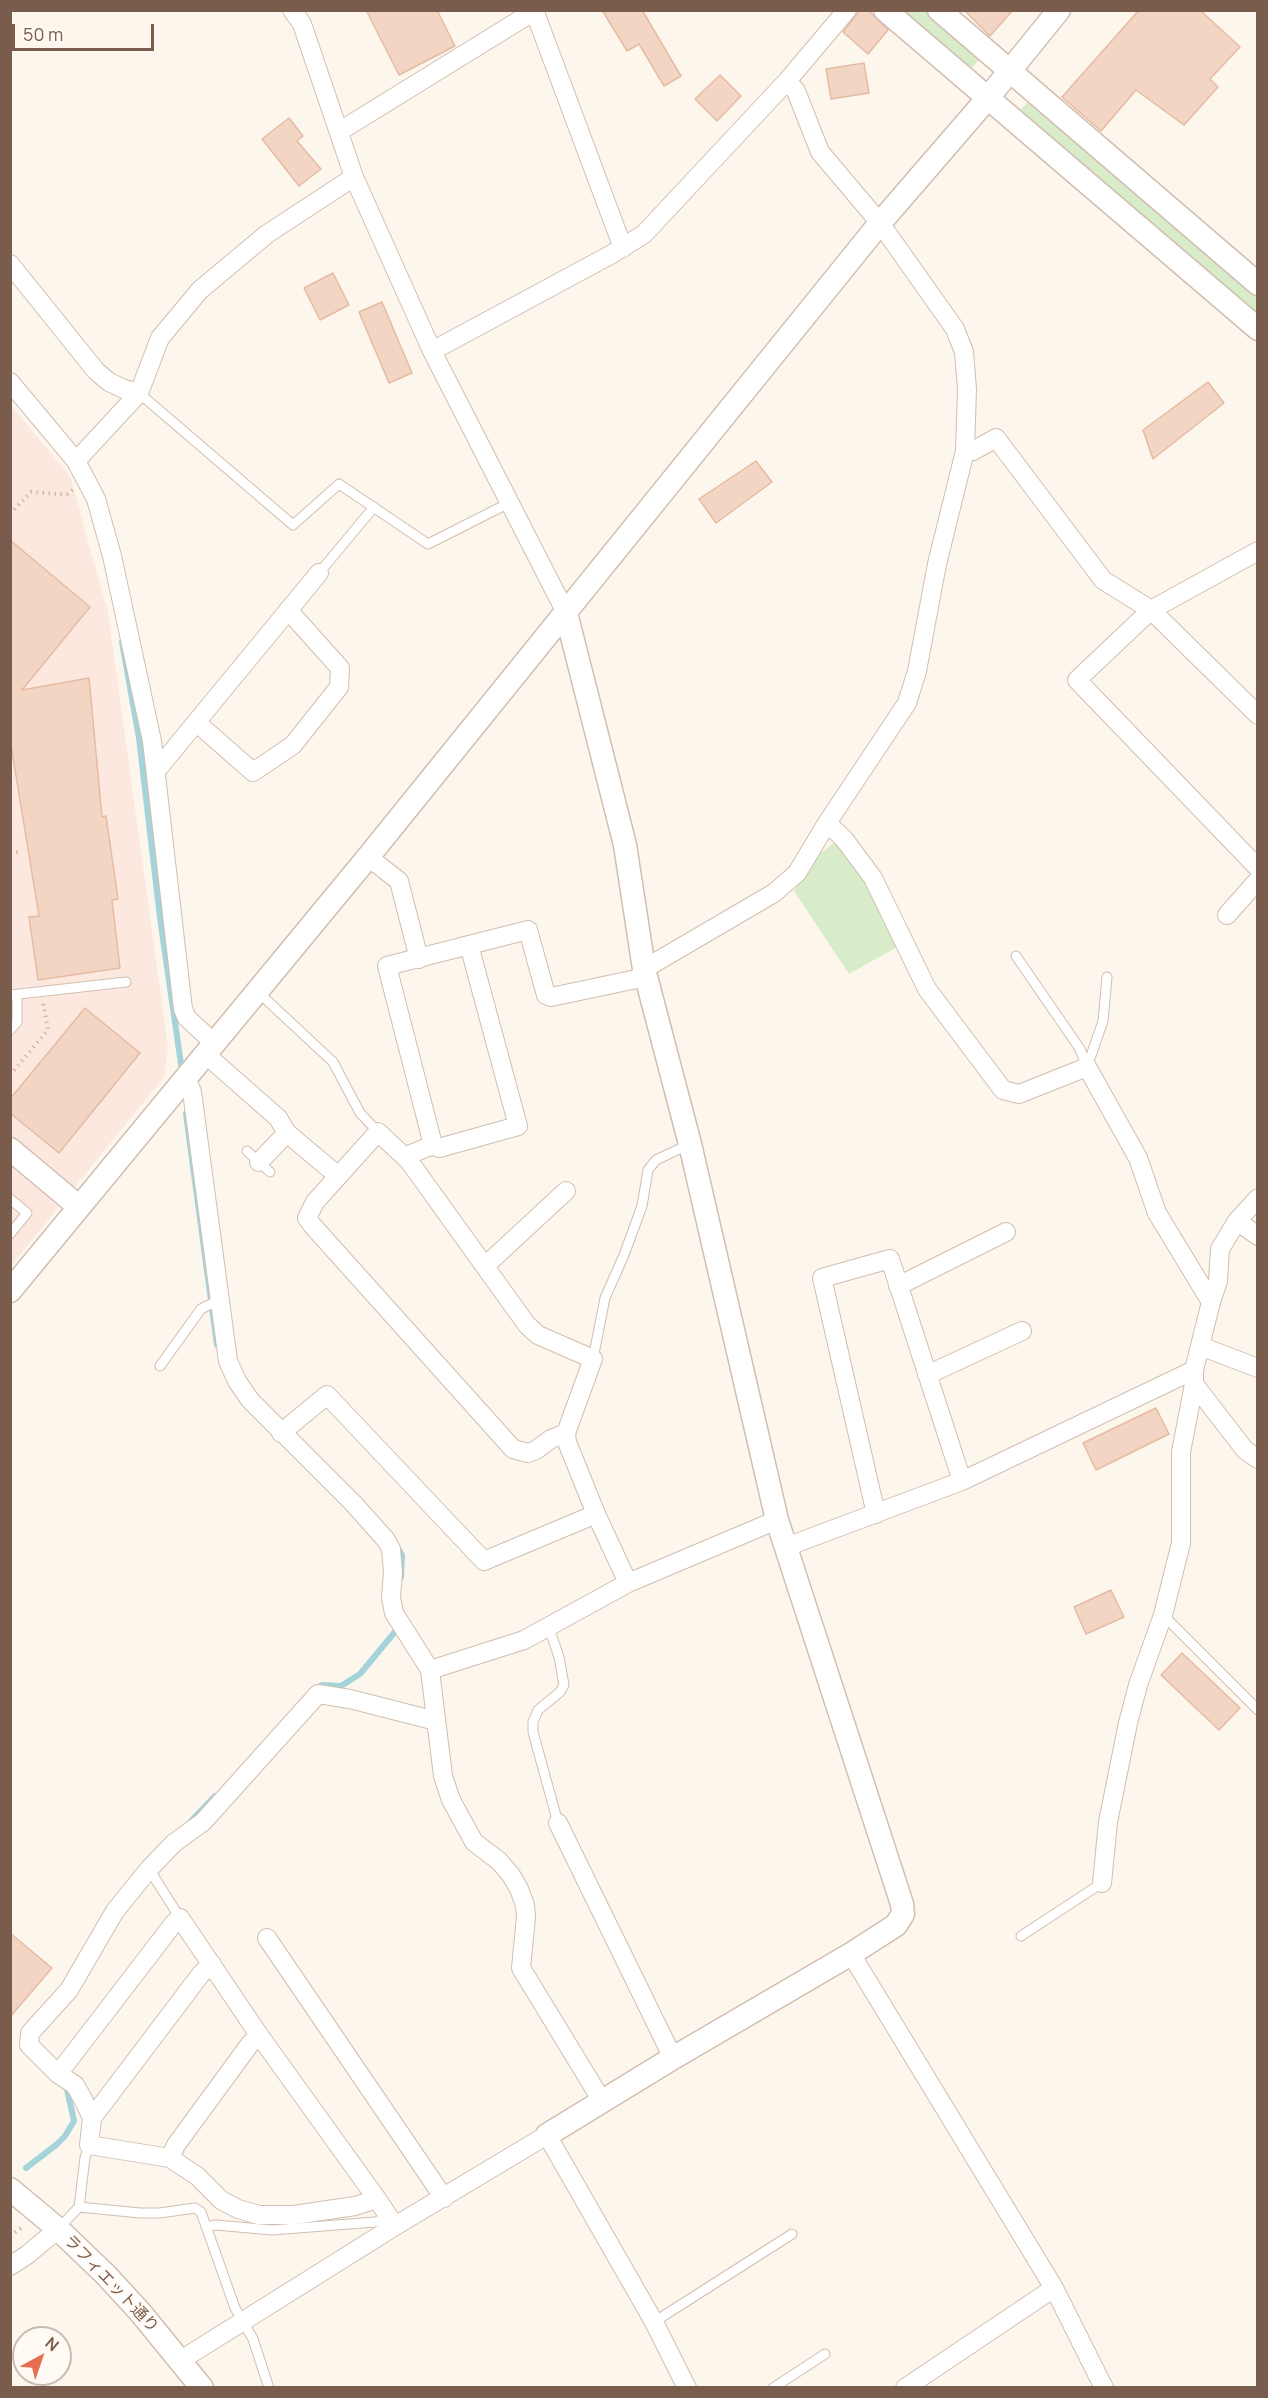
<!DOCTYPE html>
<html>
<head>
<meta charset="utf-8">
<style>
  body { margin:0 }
  #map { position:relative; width:1268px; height:2398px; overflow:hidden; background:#fdf6ec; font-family:Manrope,sans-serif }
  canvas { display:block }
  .frame { position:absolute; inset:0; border:12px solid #7a5c4d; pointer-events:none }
  .north { position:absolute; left:12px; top:2326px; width:60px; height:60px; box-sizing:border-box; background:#fffaf3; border:2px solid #cabbb1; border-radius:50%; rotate:40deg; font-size:16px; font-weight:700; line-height:24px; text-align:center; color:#7a5c4d }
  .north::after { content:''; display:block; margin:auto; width:21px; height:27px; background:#e76f51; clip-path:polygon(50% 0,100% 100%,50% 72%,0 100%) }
  .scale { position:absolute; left:12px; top:24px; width:142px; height:27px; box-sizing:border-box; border:3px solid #7a5c4d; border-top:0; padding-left:8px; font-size:18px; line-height:21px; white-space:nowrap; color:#7a5c4d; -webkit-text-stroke:4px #fffaf3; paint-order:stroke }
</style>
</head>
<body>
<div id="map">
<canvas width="1268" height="2398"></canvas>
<div class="frame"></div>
<div class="north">N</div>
<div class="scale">50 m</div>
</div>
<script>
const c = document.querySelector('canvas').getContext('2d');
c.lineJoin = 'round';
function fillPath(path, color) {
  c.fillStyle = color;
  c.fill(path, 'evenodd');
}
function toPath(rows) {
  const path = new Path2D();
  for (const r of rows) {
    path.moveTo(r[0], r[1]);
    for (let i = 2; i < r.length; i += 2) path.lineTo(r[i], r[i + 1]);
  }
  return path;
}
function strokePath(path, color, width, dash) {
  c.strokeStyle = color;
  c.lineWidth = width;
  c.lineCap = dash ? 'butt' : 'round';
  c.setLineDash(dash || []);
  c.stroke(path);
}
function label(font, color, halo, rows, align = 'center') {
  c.font = font + ' Manrope,"Noto Sans JP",sans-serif';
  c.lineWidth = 4.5;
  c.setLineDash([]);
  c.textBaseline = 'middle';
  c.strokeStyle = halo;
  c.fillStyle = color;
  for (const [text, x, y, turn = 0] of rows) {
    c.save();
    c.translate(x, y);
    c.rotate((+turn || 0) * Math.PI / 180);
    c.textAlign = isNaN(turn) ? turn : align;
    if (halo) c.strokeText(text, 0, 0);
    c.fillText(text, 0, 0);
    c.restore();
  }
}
const commercial = toPath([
  [10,404,70,476,108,613,168,1047,164,1077,11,1266]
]);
const green = toPath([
  [892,11,928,11,977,51,978,61,971,69,961,69],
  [1028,102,1036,104,1257,291,1257,322,1020,115,1021,109],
  [837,840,848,850,899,946,849,974,794,891,820,854]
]);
const stream = toPath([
  [122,642,139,738,160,918,182,1071],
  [186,1114,217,1345],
  [397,1547,402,1555,401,1577],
  [317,1688,322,1685,341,1686,360,1674,399,1627],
  [191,1821,215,1796],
  [26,2168,56,2145,65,2136,74,2121,67,2089,63,2085]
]);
const building = toPath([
  [366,10,437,10,455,46,399,75,366,10],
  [602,10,642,10,681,76,664,86,639,44,627,51,602,10],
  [860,10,868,10,888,30,868,54,843,32,860,10],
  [964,10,1013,10,990,36,964,10],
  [1139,10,1200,10,1240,47,1210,79,1218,87,1184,125,1136,90,1101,131,1062,97,1139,10],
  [864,63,869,93,831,99,826,69,864,63],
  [720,75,741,96,717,121,695,99,720,75],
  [289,118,303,136,297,141,321,169,299,186,262,139,289,118],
  [333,273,349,305,320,320,304,288,333,273],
  [382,302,412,373,389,383,359,312,382,302],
  [1208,382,1224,403,1153,459,1143,430,1208,382],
  [756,461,772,482,716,523,699,499,756,461],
  [10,540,90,607,22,690,89,678,102,817,106,816,118,899,112,900,120,968,38,980,29,917,39,916,10,739,10,540],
  [85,1008,140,1053,59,1153,10,1113,10,1099,85,1008],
  [1156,1408,1169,1434,1096,1470,1083,1443,1156,1408],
  [1111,1590,1124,1617,1086,1634,1074,1607,1111,1590],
  [1182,1653,1240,1708,1219,1730,1161,1675,1182,1653],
  [10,1933,52,1968,10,2017,10,1933]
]);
const path = toPath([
  [10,514,31,492,59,494,67,494,73,490],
  [10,853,19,852],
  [10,1075,48,1030,43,1002],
  [10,2236,24,2226]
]);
const service = toPath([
  [139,393,293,525,339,484,428,544,509,503],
  [319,573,374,507],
  [1016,956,1080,1049,1087,1067],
  [258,992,333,1062,360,1113,378,1132],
  [10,995,126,982],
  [10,1030,17,1022,17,995],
  [1087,1067,1103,1021,1107,977],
  [247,1151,270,1172],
  [10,1199,27,1213,10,1234],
  [593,1359,605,1298,624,1255,642,1206,648,1170,656,1160,690,1144],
  [160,1366,201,1309,219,1300],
  [1163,1615,1258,1710],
  [549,1628,559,1657,564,1685,560,1692,538,1710,533,1722,533,1732,558,1823],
  [149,1869,180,1918],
  [1021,1936,1102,1883],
  [79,2207,85,2158,89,2145],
  [206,2227,216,2225,272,2230,375,2222,389,2217],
  [59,2228,79,2207,140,2213,160,2213,195,2208,201,2212,235,2308,253,2339,269,2388],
  [654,2322,792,2234],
  [773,2388,825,2354]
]);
const minor = toPath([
  [292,10,302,24,354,177,432,351,566,613],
  [534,10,623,248],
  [340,131,536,10],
  [10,264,96,371,109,382,124,389,139,393],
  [432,351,612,254,644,234,787,81,847,10],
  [10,382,76,461,96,499,112,556,152,741,183,1009,187,1018,213,1042],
  [965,451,973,451,996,438,1103,580,1151,610,1258,715],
  [76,461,139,393,160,338,200,290,267,234,354,177],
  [1258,551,1151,610,1077,680,1258,868],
  [196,722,253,772,293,745,339,687,340,668,288,610],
  [156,771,319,573],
  [827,823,844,839,873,878,927,989,1003,1090,1019,1094,1087,1067,1138,1158,1157,1213,1211,1302,1194,1370,1194,1384,1181,1452,1181,1543,1163,1615,1138,1685,1128,1723,1108,1822,1102,1883],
  [368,857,399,881,419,959],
  [1227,915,1258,880],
  [644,969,774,893,797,873,827,823,907,703,917,671,937,564,965,451,967,389,964,352,955,329,880,223,820,152,796,91,787,81],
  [204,1053,278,1118,287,1133,259,1162],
  [186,1077,192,1092,228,1361,237,1381,250,1400,353,1503,386,1540,391,1549,393,1572,391,1598,394,1613,430,1670,443,1776,451,1800,474,1842,499,1861,511,1875,519,1889,525,1905,526,1917,521,1968,602,2101],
  [287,1133,337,1175],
  [433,1145,387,966,528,930,546,995,551,997,646,977],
  [409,1161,411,1154,433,1145,439,1148,518,1126,469,945],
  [1237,1221,1258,1236],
  [485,1266,566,1191],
  [898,1286,1006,1232],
  [1211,1302,1218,1281,1220,1249,1237,1221,1258,1198],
  [1200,1346,1258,1368],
  [927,1375,1022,1331],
  [1194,1384,1245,1450,1258,1459],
  [281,1433,327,1395,484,1561,596,1514],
  [566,1433,551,1439,536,1450,528,1453,513,1449,312,1225,307,1218,315,1202,378,1132,409,1161,527,1325,538,1335,593,1359,566,1433,567,1442,596,1514,628,1583],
  [876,1514,822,1278,890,1259,962,1481],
  [786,1547,962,1481,1194,1370],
  [430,1670,524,1640,628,1583,777,1520],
  [558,1823,673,2058],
  [267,1938,444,2198],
  [851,1954,1054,2288,1104,2388],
  [58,2074,29,2045,30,2033,69,1990,115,1911,149,1869,174,1843,203,1822,318,1694,350,1699,436,1721],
  [92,2118,201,1974,212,1964],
  [170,2158,176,2145,250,2044,259,2035],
  [377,2199,355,2206,294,2215,259,2215,238,2209,221,2200,197,2176,170,2158,89,2145,92,2118,84,2101,75,2085,58,2074,174,1923,180,1918,259,2035,377,2199,395,2226],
  [10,2266,27,2255,58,2229],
  [181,2360,395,2226,547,2135,654,2322,687,2388],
  [905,2388,1054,2288]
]);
const tertiary = toPath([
  [885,10,1258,329],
  [939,10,1258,284],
  [10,1149,78,1206],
  [10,1291,368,857,880,223,987,99,1059,10],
  [547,2135,673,2058,851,1954,896,1925,903,1914,902,1904,777,1520,690,1144,644,969,625,845,566,613],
  [10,2189,58,2229,106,2275,140,2312,202,2388]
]);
const streetNames = [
  ["ラフィエット通り",111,2284,46]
];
fillPath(commercial, '#fde8e0');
fillPath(green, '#d8ecc9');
strokePath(stream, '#a5d3da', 6);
fillPath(building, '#f3d5c3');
strokePath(building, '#e6bba3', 1.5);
strokePath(service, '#d1beb0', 11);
strokePath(minor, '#d1beb0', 20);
strokePath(tertiary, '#d1beb0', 25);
strokePath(path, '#d9b8a5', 4, [1.5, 4.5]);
strokePath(service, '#fff', 9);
strokePath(minor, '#fff', 18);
strokePath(tertiary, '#fff', 22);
label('16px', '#7a5c4d', '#fffaf3', streetNames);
</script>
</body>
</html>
